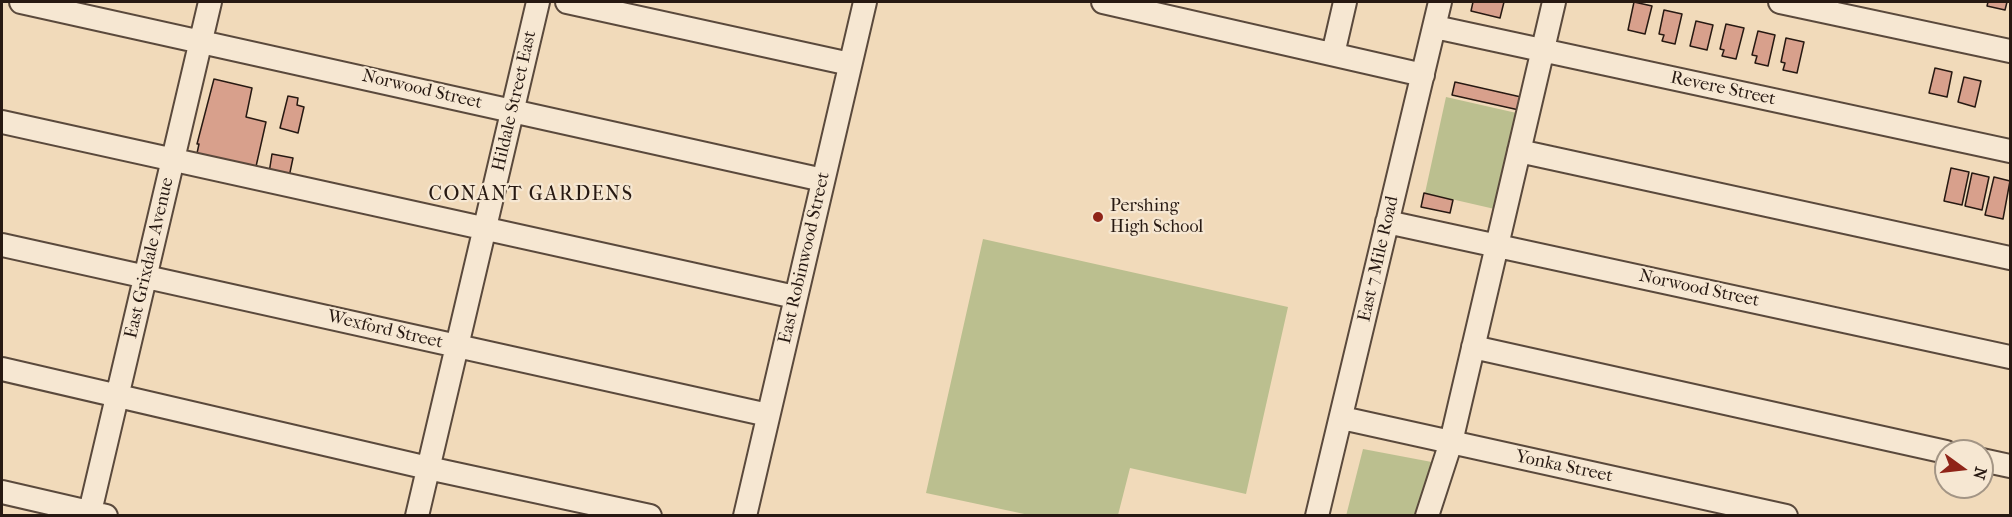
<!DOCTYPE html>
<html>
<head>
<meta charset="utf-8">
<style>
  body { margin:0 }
  #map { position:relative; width:2012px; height:517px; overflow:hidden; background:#f1daba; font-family:"IM FELL French Canon",serif }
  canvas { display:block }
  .frame { position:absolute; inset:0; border:3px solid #271912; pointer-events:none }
  .north { position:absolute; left:1934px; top:439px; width:60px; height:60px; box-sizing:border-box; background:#f6e7d2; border:2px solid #a39585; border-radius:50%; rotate:105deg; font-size:16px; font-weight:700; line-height:24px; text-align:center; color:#271912 }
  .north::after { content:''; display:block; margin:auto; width:21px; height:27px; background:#8f2418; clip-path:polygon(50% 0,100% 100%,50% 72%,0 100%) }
</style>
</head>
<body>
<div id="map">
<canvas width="2012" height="517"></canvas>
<div class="frame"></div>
<div class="north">N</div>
</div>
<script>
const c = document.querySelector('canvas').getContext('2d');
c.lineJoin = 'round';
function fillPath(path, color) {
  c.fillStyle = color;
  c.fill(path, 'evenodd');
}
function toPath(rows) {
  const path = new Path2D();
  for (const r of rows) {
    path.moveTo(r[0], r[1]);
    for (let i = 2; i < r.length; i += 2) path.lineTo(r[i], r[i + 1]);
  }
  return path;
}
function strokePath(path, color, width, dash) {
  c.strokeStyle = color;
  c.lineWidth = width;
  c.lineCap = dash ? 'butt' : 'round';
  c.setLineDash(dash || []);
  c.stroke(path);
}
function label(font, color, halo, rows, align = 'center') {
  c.font = font + ' "IM FELL French Canon",serif';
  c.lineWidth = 4.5;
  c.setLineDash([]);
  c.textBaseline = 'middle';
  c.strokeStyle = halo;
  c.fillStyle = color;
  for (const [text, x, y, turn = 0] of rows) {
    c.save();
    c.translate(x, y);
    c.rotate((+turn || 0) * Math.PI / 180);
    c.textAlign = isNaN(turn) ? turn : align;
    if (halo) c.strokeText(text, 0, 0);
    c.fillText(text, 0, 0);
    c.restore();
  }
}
const green = toPath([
  [1446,97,1521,114,1499,210,1425,193],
  [983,239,1288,307,1246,494,1130,468,1118,515,1029,515,926,493],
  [1363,449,1437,463,1420,515,1346,516]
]);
const building = toPath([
  [1473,2,1504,2,1500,18,1471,11,1473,2],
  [1634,2,1652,6,1645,34,1628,30,1634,2],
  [1988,2,2007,2,2005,10,1987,6,1988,2],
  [1664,10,1682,14,1675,44,1662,41,1664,35,1659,34,1664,10],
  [1696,21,1713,25,1707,50,1690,46,1696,21],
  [1726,24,1744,28,1736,59,1722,56,1724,50,1720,49,1726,24],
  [1758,31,1775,35,1768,66,1755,63,1757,56,1752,55,1758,31],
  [1786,38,1804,42,1797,73,1783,70,1785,63,1781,62,1786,38],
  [1935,68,1952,72,1947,97,1929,93,1935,68],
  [1964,77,1981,81,1975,107,1958,102,1964,77],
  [214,79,252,88,246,117,266,122,255,171,196,158,199,144,197,144,214,79],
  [1455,82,1521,97,1519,110,1452,95,1455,82],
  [288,96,298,98,297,105,304,107,298,133,280,128,288,96],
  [272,154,293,158,289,177,269,173,272,154],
  [1951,168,1969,172,1962,205,1944,201,1951,168],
  [1972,173,1989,177,1982,210,1965,206,1972,173],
  [1994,177,2010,181,2003,219,1985,215,1994,177],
  [1424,193,1453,200,1450,213,1421,207,1424,193]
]);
const minor = toPath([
  [21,2,823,180],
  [567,2,850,64],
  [1103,2,1423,75],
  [1780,2,2010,51],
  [1435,27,2010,151],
  [1333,54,1345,2],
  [2,122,795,297],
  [1519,151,2010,258],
  [1387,222,2010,357],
  [2,245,768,415],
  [1473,347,1946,452],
  [2,369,428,468,650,516],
  [1342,418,1786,516],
  [1982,460,2010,466],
  [2,492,106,516],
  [89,516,210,2],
  [417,516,538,2],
  [745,516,865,2],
  [1317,516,1440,2],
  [1427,516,1451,442,1554,2]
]);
const markers = [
  [1098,217,6,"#8f2418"]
];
const streetNames = [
  ["Revere Street",1723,89,12],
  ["Norwood Street",422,90,13],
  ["Hildale Street East",515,101,-77],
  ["East Grixdale Avenue",150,258,-77],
  ["East Robinwood Street",805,258,-77],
  ["East 7 Mile Road",1379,259,-77],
  ["Norwood Street",1699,289,12],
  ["Wexford Street",385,330,13],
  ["Yonka Street",1564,467,12]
];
const poiNames = [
  ["Pershing",1110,207],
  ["High School",1110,228]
];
const neighbourhoodNames = [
  ["CONANT GARDENS",531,195]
];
fillPath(green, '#bbbf8f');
fillPath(building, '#d8a08c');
strokePath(building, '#271912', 1.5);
strokePath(minor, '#5a493c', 26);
strokePath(minor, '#f6e7d2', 22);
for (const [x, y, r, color] of markers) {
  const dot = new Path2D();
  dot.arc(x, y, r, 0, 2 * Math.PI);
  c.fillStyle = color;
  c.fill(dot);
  strokePath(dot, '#f6e7d2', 2);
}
label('18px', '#271912', '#f6e7d2', streetNames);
label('18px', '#271912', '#f6e7d2', poiNames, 'left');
c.letterSpacing = '1.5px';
label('20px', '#271912', '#f6e7d2', neighbourhoodNames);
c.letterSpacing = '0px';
</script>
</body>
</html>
